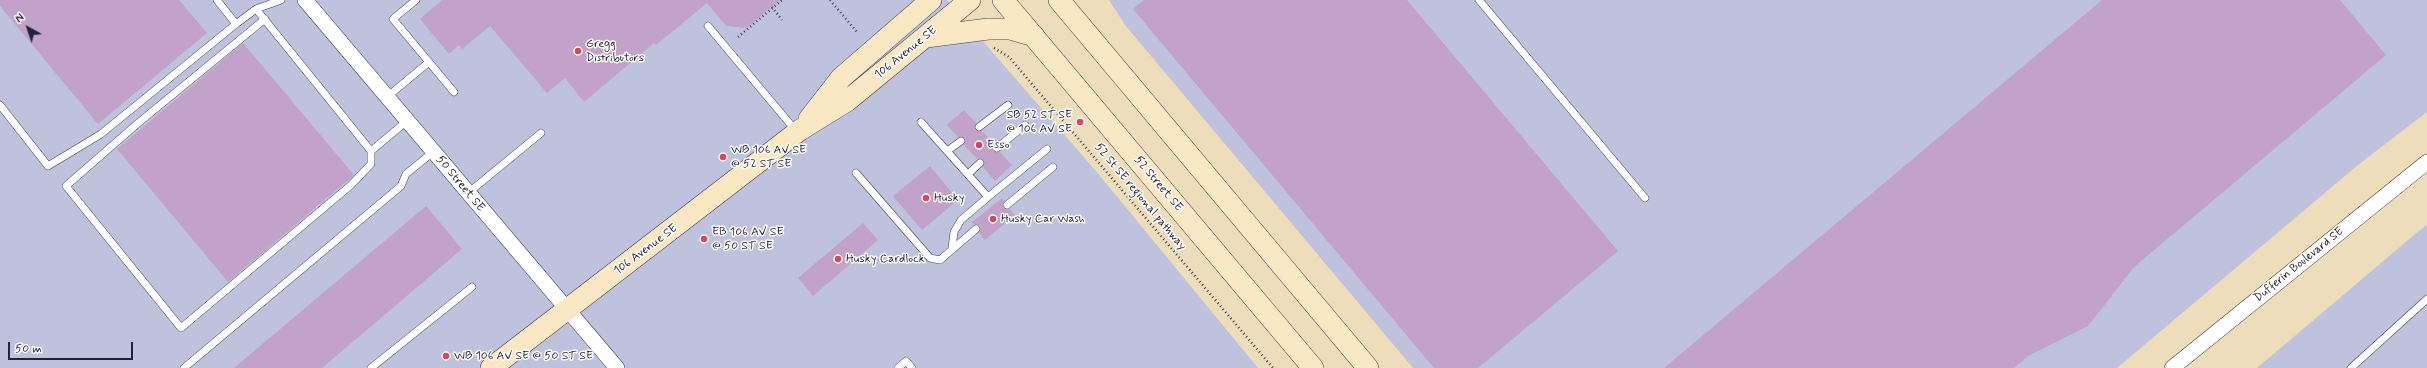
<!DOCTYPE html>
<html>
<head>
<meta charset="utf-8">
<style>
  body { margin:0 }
  #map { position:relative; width:2427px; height:368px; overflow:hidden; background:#edddbb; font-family:Mynerve,sans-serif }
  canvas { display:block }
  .north { position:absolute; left:8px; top:8px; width:40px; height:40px; -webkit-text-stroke:3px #fdfcf7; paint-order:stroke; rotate:320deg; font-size:11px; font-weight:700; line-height:16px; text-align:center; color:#22223b }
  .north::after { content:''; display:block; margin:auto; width:14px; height:18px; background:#22223b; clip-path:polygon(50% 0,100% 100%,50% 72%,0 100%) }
  .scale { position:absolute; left:8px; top:342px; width:125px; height:18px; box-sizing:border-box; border:2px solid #22223b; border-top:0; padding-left:5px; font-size:12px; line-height:14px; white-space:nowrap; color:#22223b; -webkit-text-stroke:3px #fdfcf7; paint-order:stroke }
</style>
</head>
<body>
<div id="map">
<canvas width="2427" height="368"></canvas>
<div class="north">N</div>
<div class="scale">50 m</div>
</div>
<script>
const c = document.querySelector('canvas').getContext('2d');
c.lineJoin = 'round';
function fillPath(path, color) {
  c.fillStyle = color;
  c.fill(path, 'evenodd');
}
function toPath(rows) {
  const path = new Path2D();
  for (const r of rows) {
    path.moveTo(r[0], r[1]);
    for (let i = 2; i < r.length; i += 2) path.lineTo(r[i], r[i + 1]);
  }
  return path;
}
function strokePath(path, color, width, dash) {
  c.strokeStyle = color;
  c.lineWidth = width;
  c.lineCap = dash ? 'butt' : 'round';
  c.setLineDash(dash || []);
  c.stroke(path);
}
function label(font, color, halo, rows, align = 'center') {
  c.font = font + ' Mynerve,sans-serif';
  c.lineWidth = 3;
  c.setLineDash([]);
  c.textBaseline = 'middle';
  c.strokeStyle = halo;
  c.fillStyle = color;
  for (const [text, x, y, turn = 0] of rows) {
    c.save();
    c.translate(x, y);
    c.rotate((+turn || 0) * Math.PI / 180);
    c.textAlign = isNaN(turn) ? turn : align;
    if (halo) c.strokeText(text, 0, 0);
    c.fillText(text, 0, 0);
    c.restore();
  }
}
const industrial = toPath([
  [0,0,947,0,1096,171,1258,368,0,368],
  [1109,0,2427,0,2427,112,2358,165,2117,368,1413,368,1125,25],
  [2427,225,2427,368,2257,368,2420,230]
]);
const building = toPath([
  [0,0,179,0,207,33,98,124,0,6],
  [442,0,780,0,746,28,726,26,707,3,656,45,654,43,584,102,565,78,547,93,490,26,462,49,459,45,449,54,420,19],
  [1144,0,1407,0,1618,251,1478,368,1434,368,1133,9],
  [2102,0,2340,0,2386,55,2134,267,2088,326,2028,356,2014,368,1664,368],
  [243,43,354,175,228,282,117,149],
  [964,110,976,123,975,130,982,131,994,144,993,151,1000,152,1012,165,995,181,983,167,984,160,977,159,964,145,965,138,958,137,947,125],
  [930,166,958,200,922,230,893,196],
  [1002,198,1004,201,1003,208,1010,209,1015,215,985,240,979,233,980,226,971,223],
  [426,206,462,249,322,368,234,368],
  [863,223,878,240,813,296,798,278]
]);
const path = toPath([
  [830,0,857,32],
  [772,7,782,20],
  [738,37,782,0],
  [994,48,1009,57,1273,368]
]);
const lane = toPath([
  [217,0,236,24,256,9,281,0],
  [416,0,393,19,454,92],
  [1479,0,1645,198],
  [256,9,371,151,407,121],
  [265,19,137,124,66,186,181,328,351,185,371,164,371,151],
  [708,26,796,131],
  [387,97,429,62],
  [0,105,48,166,101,134,236,24],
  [921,122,988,197,1047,149],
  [979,127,1008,105],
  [997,148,1025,125],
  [947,151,961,141],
  [856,173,930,258,940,260,976,229],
  [968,174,980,163],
  [468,193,541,133],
  [1007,205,1053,167],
  [952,248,954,232,961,220,988,197],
  [184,368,401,186,406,174,433,152],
  [371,368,472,287],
  [898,368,906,361,912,368],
  [2351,368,2427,299]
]);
const street = toPath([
  [305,0,617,368],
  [2172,368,2427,162]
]);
const secondary = toPath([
  [1003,0,1313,368],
  [1059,0,1368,368],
  [926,37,988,29,1010,29,1034,36],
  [809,119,841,78,931,0],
  [491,368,800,130,847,101,970,0]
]);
const markers = [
  [578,51,4,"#d1495b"],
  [1080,122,4,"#d1495b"],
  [979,145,4,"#d1495b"],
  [723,157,4,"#d1495b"],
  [926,198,4,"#d1495b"],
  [993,219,4,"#d1495b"],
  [704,239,4,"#d1495b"],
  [838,259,4,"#d1495b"],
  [446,356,4,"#d1495b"]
];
const poiNames = [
  ["Gregg",586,44],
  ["Distributors",586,58],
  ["SB 52 ST SE",1072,115,"right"],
  ["@ 106 AV SE",1072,129,"right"],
  ["Esso",987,145],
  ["WB 106 AV SE",731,150],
  ["@ 52 ST SE",731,164],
  ["Husky",934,198],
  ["Husky Car Wash",1001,219],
  ["EB 106 AV SE",712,232],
  ["@ 50 ST SE",712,246],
  ["Husky Cardlock",846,259],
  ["WB 106 AV SE @ 50 ST SE",454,356]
];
const streetNames = [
  ["106 Avenue SE",906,53,-39],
  ["50 Street SE",460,184,50],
  ["52 Street SE",1158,184,50],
  ["52 St SE regional pathway",1140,197,50],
  ["106 Avenue SE",646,250,-37],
  ["Dufferin Boulevard SE",2299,265,-39]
];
fillPath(industrial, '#bfc2dd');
fillPath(building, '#c2a2c9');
strokePath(lane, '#403e4e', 8);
strokePath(street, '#403e4e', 16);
strokePath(secondary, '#403e4e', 22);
strokePath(path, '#403e4e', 2.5, [1, 3]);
strokePath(lane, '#fff', 7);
strokePath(street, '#fff', 15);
strokePath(secondary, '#fae7c3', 21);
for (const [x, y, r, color] of markers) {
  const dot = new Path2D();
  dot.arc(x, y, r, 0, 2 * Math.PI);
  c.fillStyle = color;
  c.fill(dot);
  strokePath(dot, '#fdfcf7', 1.5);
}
label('12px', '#22223b', '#fdfcf7', poiNames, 'left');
label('12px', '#22223b', '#fdfcf7', streetNames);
</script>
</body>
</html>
